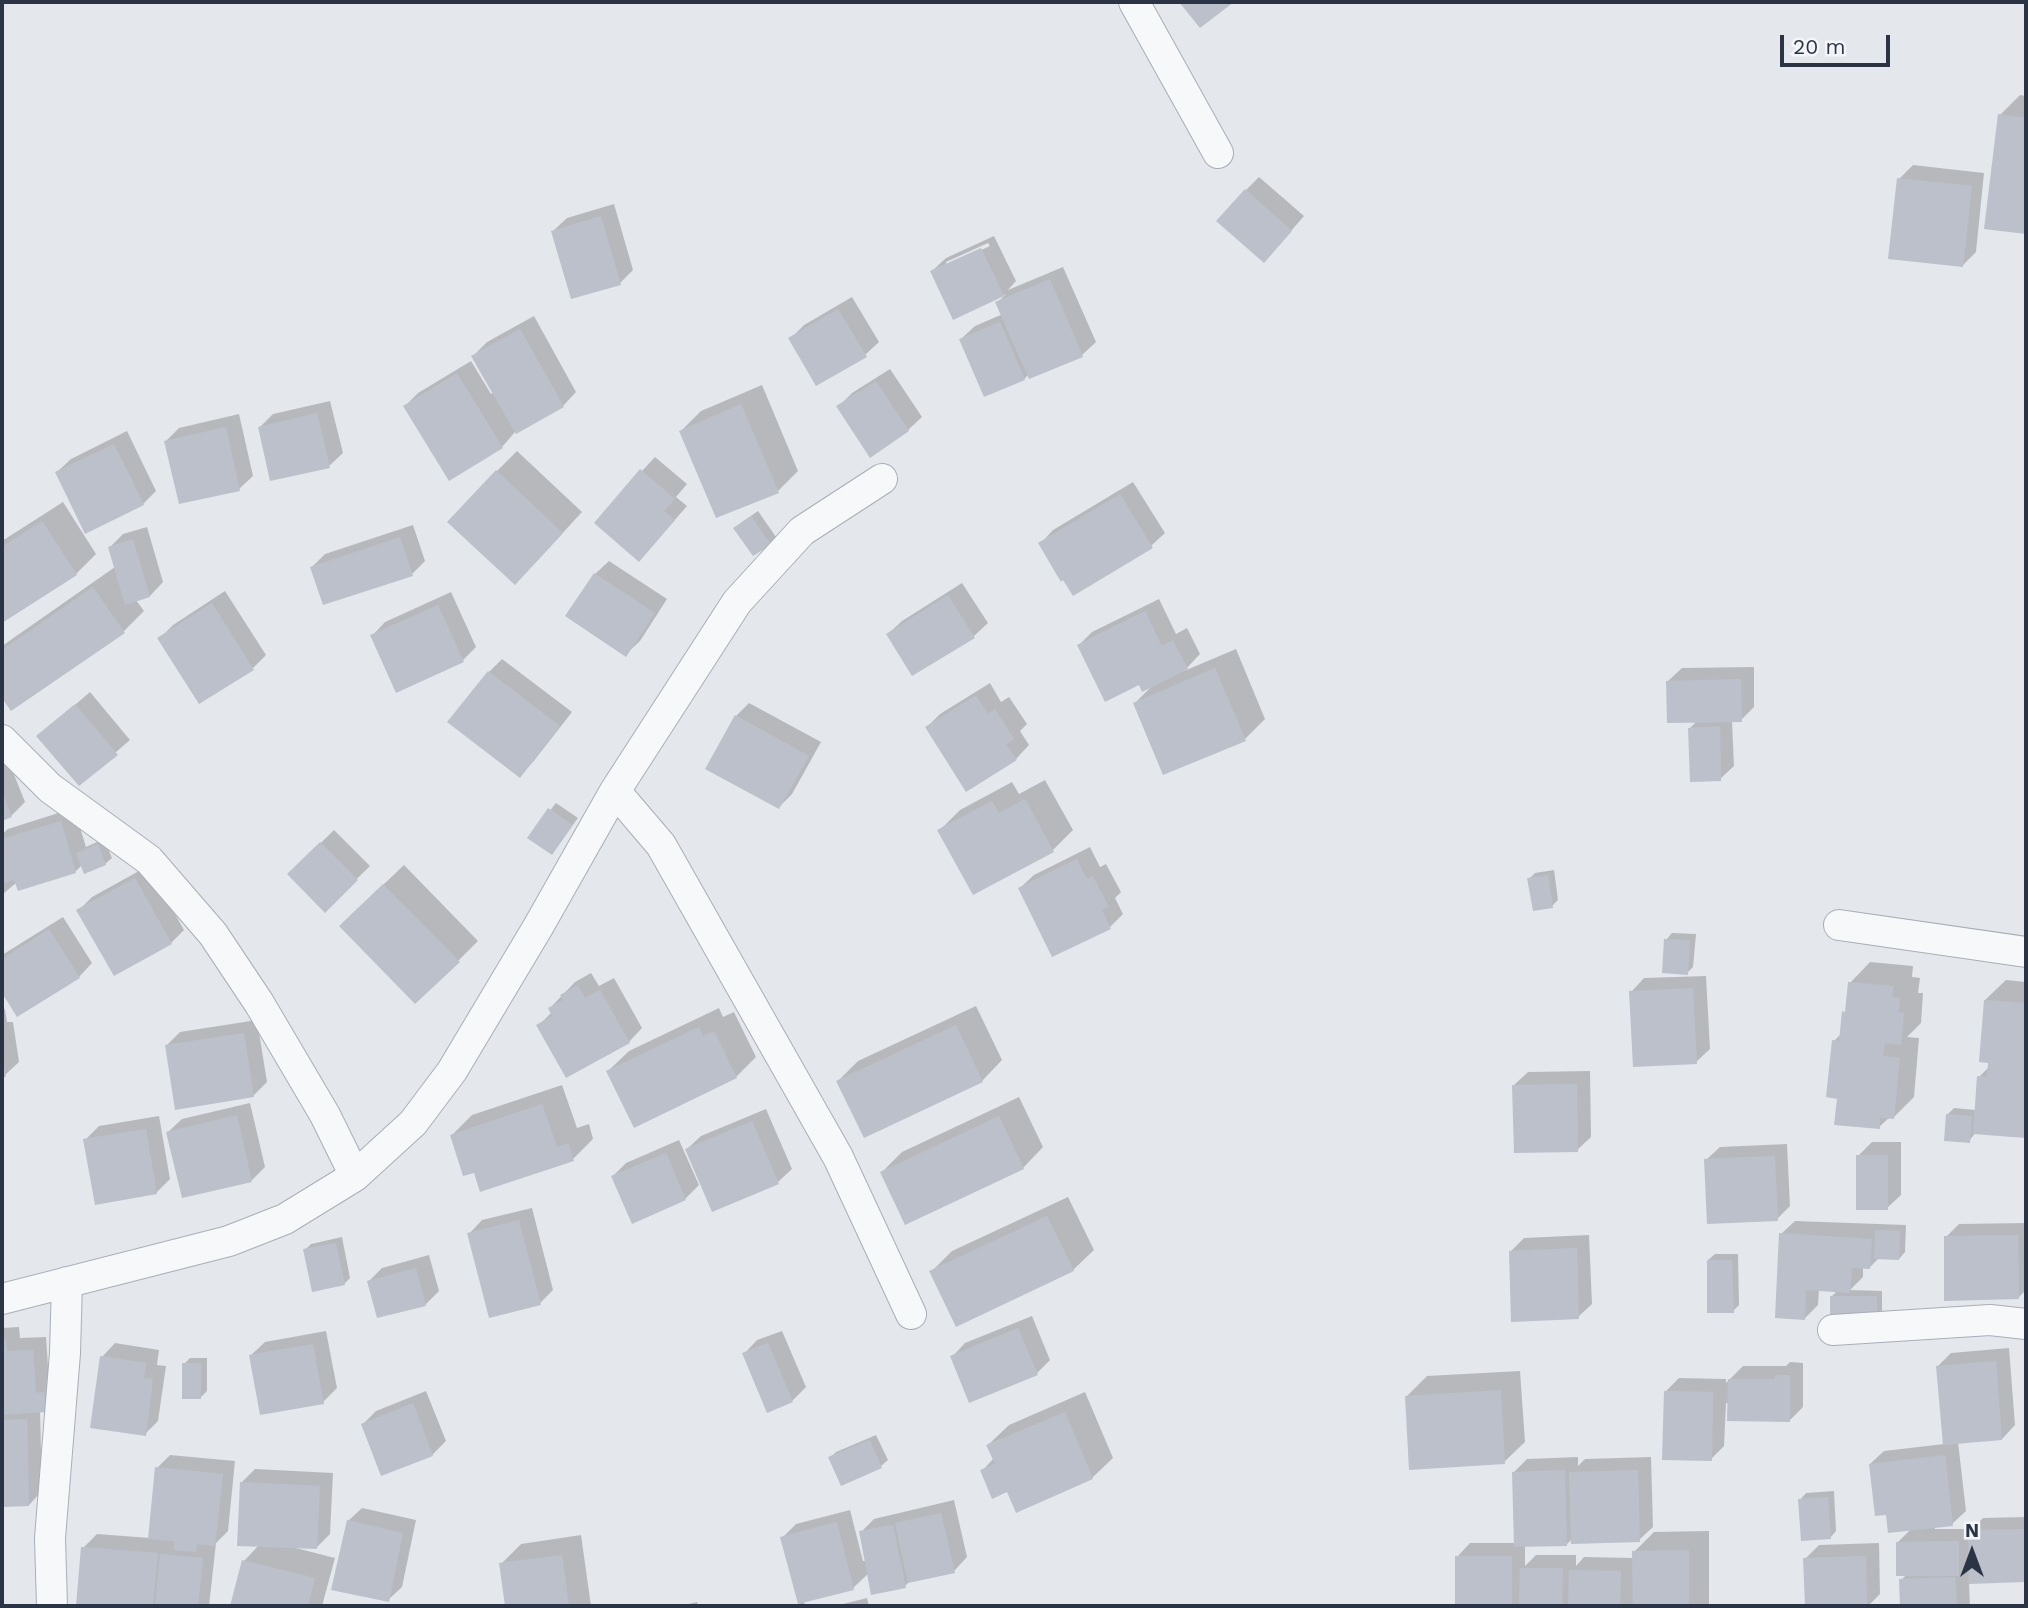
<!DOCTYPE html>
<html>
<head>
<meta charset="utf-8">
<style>
  body { margin:0 }
  #map { position:relative; width:2028px; height:1608px; overflow:hidden; background:#e4e7ec; font-family:"Work Sans",sans-serif }
  canvas { display:block }
  .frame { position:absolute; inset:0; border:4px solid #2b3445; pointer-events:none }
  .north { position:absolute; left:1937px; top:1517px; width:70px; height:70px; -webkit-text-stroke:5px #f4f6f9; paint-order:stroke; rotate:0deg; font-size:19px; font-weight:700; line-height:28px; text-align:center; color:#2b3445 }
  .north::after { content:''; display:block; margin:auto; width:24px; height:32px; background:#2b3445; clip-path:polygon(50% 0,100% 100%,50% 72%,0 100%) }
  .scale { position:absolute; left:1780px; top:35px; width:110px; height:32px; box-sizing:border-box; border:4px solid #2b3445; border-top:0; padding-left:9px; font-size:21px; line-height:24px; white-space:nowrap; color:#2b3445; -webkit-text-stroke:5px #f4f6f9; paint-order:stroke }
</style>
</head>
<body>
<div id="map">
<canvas width="2028" height="1608"></canvas>
<div class="frame"></div>
<div class="north">N</div>
<div class="scale">20 m</div>
</div>
<script>
const c = document.querySelector('canvas').getContext('2d');
c.lineJoin = 'round';
function fillPath(path, color) {
  c.fillStyle = color;
  c.fill(path, 'evenodd');
}
function toPath(rows) {
  const path = new Path2D();
  for (const r of rows) {
    path.moveTo(r[0], r[1]);
    for (let i = 2; i < r.length; i += 2) path.lineTo(r[i], r[i + 1]);
  }
  return path;
}
function strokePath(path, color, width, dash) {
  c.strokeStyle = color;
  c.lineWidth = width;
  c.lineCap = dash ? 'butt' : 'round';
  c.setLineDash(dash || []);
  c.stroke(path);
}
const shadow = toPath([
  [2020,95,2026,96,2026,233,1985,227,2000,115],
  [1913,165,1984,173,1976,252,1962,266,1899,179],
  [1259,177,1304,216,1277,247,1246,190],
  [614,204,633,270,620,283,553,231,567,218],
  [994,236,1016,281,1008,290,1063,267,1096,342,1082,355,1030,377,1029,374,1024,379,961,339,975,326,1003,314,998,302,1006,294,954,318,932,271,946,258],
  [988,243,990,246,946,266,946,262],
  [852,297,879,342,865,355,791,338,804,325],
  [534,316,576,392,563,406,515,432,502,447,405,406,418,393,471,361,491,394,494,392,473,356,487,342],
  [890,369,922,417,908,430,838,407,852,393],
  [762,385,798,471,778,491,681,431,701,411],
  [330,401,343,453,329,466,260,427,273,414],
  [239,414,253,476,239,489,166,441,179,428],
  [127,431,156,491,143,504,57,472,71,459],
  [517,451,582,512,535,563,497,471],
  [655,457,687,484,676,497,687,506,652,546,642,471],
  [1133,482,1165,533,1151,546,1040,544,1053,530],
  [63,502,96,554,76,574,2,621,2,541],
  [758,511,776,537,770,543,742,522],
  [413,525,425,561,412,574,312,567,325,554],
  [147,527,163,582,150,596,136,600,144,611,124,631,12,709,2,695,2,646,115,567,110,547,123,534],
  [609,561,667,599,640,641,626,654,595,574],
  [962,583,988,623,974,636,913,674,888,634,902,621],
  [225,591,266,655,253,668,159,639,173,625],
  [451,592,476,647,463,660,372,636,385,622],
  [1159,599,1176,634,1187,628,1200,654,1184,671,1236,649,1265,719,1245,739,1135,703,1154,684,1079,645,1092,632],
  [502,659,572,712,533,762,520,776,489,672],
  [1754,667,1754,707,1741,720,1732,721,1734,766,1720,779,1690,728,1697,721,1668,681,1682,668],
  [990,683,1001,702,1009,697,1027,724,1020,731,1029,745,1016,759,927,727,940,714],
  [90,692,130,740,79,784,39,736],
  [749,703,821,742,792,794,779,807,736,716],
  [3,747,25,802,11,816,2,819],
  [1045,780,1073,830,1052,851,940,830,960,810,1012,782,1019,794],
  [556,803,578,818,552,853,529,837],
  [74,808,86,847,104,839,112,858,105,864,82,865,76,871,19,888,17,882,2,895,2,834,8,829],
  [334,830,370,866,325,910,289,874],
  [1090,847,1100,867,1106,864,1121,892,1115,898,1123,914,1110,927,1020,888,1034,875],
  [404,865,478,941,458,961,361,906],
  [148,866,184,930,171,943,79,910,92,897],
  [1554,870,1558,900,1552,906,1529,879,1535,873],
  [63,917,92,963,79,977,18,1015,2,990,2,955],
  [1672,933,1696,934,1693,967,1687,973,1666,940],
  [1870,962,1913,966,1912,977,1920,978,1918,993,1923,993,1921,1023,1907,1037,1919,1038,1914,1097,1894,1117,1890,1117,1879,1127,1839,1097,1834,1041,1842,1033,1850,983],
  [591,973,599,986,614,978,642,1028,629,1042,538,1026,552,1012,550,1008,575,982],
  [1706,976,1710,1049,1696,1062,1631,992,1644,978],
  [2006,980,2026,982,2026,1136,1976,1132,1969,1141,1947,1115,1954,1108,1976,1110,1979,1077,1989,1067,1985,1000],
  [976,1006,1002,1060,982,1081,838,1081,858,1061],
  [719,1008,723,1017,734,1012,756,1057,736,1077,608,1071,629,1051],
  [5,1009,7,1022,13,1022,19,1062,5,1075,2,1075,2,1010],
  [257,1020,267,1082,253,1096,167,1045,180,1032],
  [1590,1071,1591,1137,1577,1150,1514,1085,1528,1072],
  [562,1085,577,1128,589,1124,593,1139,573,1159,475,1171,452,1135,472,1115],
  [1019,1097,1043,1147,1023,1168,882,1172,902,1152],
  [250,1103,265,1167,252,1180,168,1132,182,1119],
  [766,1109,792,1169,778,1182,687,1149,701,1136],
  [159,1116,170,1179,156,1193,85,1140,99,1126],
  [679,1140,699,1185,685,1199,613,1176,626,1163],
  [1872,1142,1901,1142,1901,1195,1887,1208,1858,1156],
  [1787,1144,1790,1206,1777,1219,1706,1160,1720,1147],
  [1068,1197,1094,1250,1073,1270,932,1271,952,1251],
  [532,1208,553,1290,540,1303,469,1234,482,1220],
  [1795,1221,1906,1225,1905,1252,1899,1259,1879,1258,1869,1268,1863,1267,1863,1277,1850,1290,1882,1291,1882,1312,1876,1319,1831,1297,1838,1290,1819,1289,1818,1305,1804,1319,1781,1234],
  [2026,1223,2026,1290,2018,1298,1946,1237,1959,1224],
  [1589,1235,1592,1304,1578,1317,1511,1251,1524,1238],
  [342,1237,350,1278,344,1284,305,1250,311,1244],
  [1715,1254,1738,1254,1739,1305,1733,1311,1708,1260],
  [429,1255,439,1291,425,1305,369,1281,382,1268],
  [1032,1316,1050,1360,1037,1373,952,1357,965,1343],
  [19,1327,20,1338,46,1337,49,1380,59,1396,45,1410,40,1410,42,1491,29,1505,2,1505,2,1328],
  [326,1331,337,1388,323,1402,251,1355,265,1342],
  [782,1331,806,1387,792,1401,744,1354,757,1340],
  [115,1343,159,1350,157,1365,166,1366,158,1421,145,1434,102,1357],
  [2009,1348,2015,1425,2002,1439,1958,1442,1966,1511,1952,1524,1934,1526,1935,1529,1972,1529,1983,1518,2026,1517,2026,1580,1969,1582,1970,1606,1902,1606,1901,1580,1907,1574,1897,1543,1911,1529,1887,1513,1870,1464,1884,1451,1944,1444,1938,1366,1951,1353],
  [190,1358,207,1358,207,1391,200,1398,184,1364],
  [1790,1362,1803,1363,1803,1407,1790,1420,1726,1403,1724,1446,1711,1459,1666,1391,1679,1378,1726,1379,1726,1383,1743,1366,1786,1366],
  [1520,1371,1525,1442,1504,1462,1407,1396,1427,1376],
  [426,1391,446,1441,432,1455,363,1424,376,1411],
  [1085,1392,1113,1458,1092,1478,1008,1490,982,1471,994,1458,988,1445,1009,1425],
  [876,1435,888,1460,881,1466,842,1484,830,1458,836,1452],
  [170,1455,235,1461,228,1531,216,1543,209,1606,78,1606,83,1548,97,1534,150,1538,157,1468],
  [1578,1457,1578,1466,1585,1459,1651,1457,1653,1527,1639,1540,1573,1538,1567,1544,1525,1545,1525,1566,1536,1555,1576,1555,1576,1566,1584,1557,1634,1558,1634,1552,1654,1532,1709,1531,1709,1606,1457,1606,1457,1557,1470,1543,1516,1543,1514,1472,1527,1459],
  [255,1469,333,1473,330,1534,317,1547,296,1548,335,1558,322,1606,232,1606,244,1561,259,1545,241,1483],
  [1834,1491,1836,1531,1830,1538,1800,1500,1806,1493],
  [954,1500,967,1557,954,1571,910,1581,905,1586,869,1573,853,1588,804,1601,805,1606,792,1606,800,1604,782,1538,796,1524,850,1510,863,1561,866,1561,861,1532,874,1519],
  [362,1508,416,1520,402,1587,388,1600,348,1521],
  [581,1535,591,1606,506,1606,501,1564,521,1544],
  [1879,1543,1880,1594,1868,1606,1807,1606,1805,1559,1819,1545],
  [867,1598,869,1606,835,1606],
  [697,1602,698,1606,680,1606],
  [2026,1604,2026,1606,1988,1606,1989,1606]
]);
const building = toPath([
  [1179,2,1234,2,1200,28],
  [1998,114,2026,118,2026,234,1984,229],
  [1897,178,1972,186,1963,267,1888,259],
  [1245,189,1292,231,1264,263,1216,221],
  [601,216,621,285,571,299,551,231],
  [981,248,1004,296,953,320,930,271],
  [1050,279,1083,357,1029,379,995,302],
  [838,309,867,357,816,386,788,338],
  [1000,322,1025,380,984,397,959,339],
  [520,329,564,407,516,434,471,356],
  [457,373,503,448,449,481,403,406],
  [876,381,909,431,870,458,836,406],
  [741,404,779,493,716,518,679,431],
  [317,413,330,468,270,481,258,427],
  [226,427,240,491,179,504,164,441],
  [114,444,144,505,85,534,55,472],
  [640,469,675,499,664,511,675,520,639,562,594,523],
  [496,470,563,533,515,585,447,522],
  [1120,494,1153,548,1073,596,1063,580,1061,582,1038,543],
  [751,516,771,545,753,556,733,528],
  [42,521,77,575,2,623,2,547],
  [400,537,413,576,323,605,310,567],
  [133,539,150,597,125,605,108,547],
  [594,573,655,613,626,657,565,616],
  [93,587,125,633,11,711,2,698,2,650],
  [948,595,975,638,912,676,886,634],
  [212,603,254,670,199,704,157,638],
  [438,605,464,662,396,693,370,635],
  [1145,611,1162,646,1173,640,1188,669,1142,692,1139,685,1105,702,1077,645],
  [1215,668,1246,741,1163,775,1133,703],
  [488,671,560,726,520,778,447,722],
  [1741,679,1742,722,1667,723,1666,681],
  [976,695,988,714,995,709,1014,739,1006,744,1017,760,966,792,925,727],
  [75,704,118,755,79,786,36,736],
  [735,715,809,756,779,809,705,769],
  [1720,726,1721,781,1690,782,1688,728],
  [2,791,12,817,2,821],
  [1025,799,1054,852,973,895,937,830,992,801,999,813],
  [548,808,573,825,552,855,527,838],
  [61,821,76,873,18,891,14,880,4,883,2,874,2,839],
  [320,842,358,880,325,913,287,874],
  [98,844,106,865,84,874,76,853],
  [1077,859,1087,879,1093,876,1109,907,1102,910,1111,929,1052,957,1018,888],
  [1548,875,1553,908,1533,911,1527,878],
  [135,878,172,944,114,976,76,910],
  [383,884,460,962,415,1004,339,926],
  [49,929,80,978,17,1017,2,993,2,959],
  [1664,939,1690,940,1688,975,1662,973],
  [1848,982,1894,986,1892,997,1900,998,1899,1012,1904,1013,1901,1045,1885,1043,1883,1056,1900,1058,1894,1119,1880,1118,1880,1129,1834,1125,1837,1099,1826,1097,1832,1040,1839,1041,1842,1011,1845,1012],
  [578,985,585,998,600,990,630,1043,566,1078,536,1025,552,1016,548,1008,563,1000,560,995],
  [1693,988,1697,1064,1633,1067,1629,991],
  [1984,1000,2026,1003,2026,1138,1973,1134,1977,1076,1987,1077,1988,1063,1979,1062],
  [956,1025,983,1082,864,1138,836,1081],
  [699,1027,703,1036,714,1031,737,1078,634,1128,606,1071],
  [244,1033,254,1097,175,1110,165,1045],
  [2,1057,6,1077,2,1077],
  [1577,1084,1578,1152,1514,1153,1512,1085],
  [542,1104,557,1147,568,1143,574,1161,480,1192,474,1173,463,1176,450,1135],
  [1946,1114,1972,1116,1970,1143,1944,1141],
  [237,1115,252,1182,182,1198,166,1132],
  [999,1116,1024,1169,905,1225,880,1172],
  [752,1121,779,1184,712,1212,685,1149],
  [146,1129,157,1194,95,1205,83,1139],
  [666,1153,686,1200,632,1224,611,1176],
  [1856,1155,1888,1155,1888,1210,1856,1210],
  [1775,1156,1778,1221,1707,1224,1704,1159],
  [1047,1216,1074,1271,956,1327,929,1271],
  [519,1220,541,1305,489,1318,467,1233],
  [1875,1230,1900,1231,1899,1260,1874,1259],
  [1779,1233,1872,1239,1870,1269,1852,1268,1850,1293,1806,1290,1805,1320,1775,1318],
  [2018,1235,2019,1299,1944,1301,1944,1236],
  [336,1243,345,1285,312,1292,303,1249],
  [1577,1248,1579,1319,1511,1322,1509,1251],
  [1707,1260,1732,1260,1734,1313,1707,1313],
  [416,1268,426,1306,377,1318,367,1281],
  [1830,1296,1877,1296,1877,1320,1830,1320],
  [1018,1328,1038,1375,969,1403,950,1356],
  [2,1340,6,1340,7,1351,33,1350,36,1393,44,1392,46,1412,2,1415],
  [768,1343,793,1402,767,1413,742,1353],
  [313,1344,324,1404,260,1415,249,1355],
  [100,1356,146,1363,144,1378,153,1379,146,1436,90,1428],
  [1996,1361,2002,1440,1943,1445,1936,1366],
  [182,1363,201,1363,201,1399,182,1399],
  [1775,1375,1790,1375,1790,1422,1727,1421,1728,1379,1775,1379],
  [1501,1390,1505,1464,1409,1470,1405,1396],
  [1664,1391,1713,1392,1712,1461,1662,1460],
  [413,1403,433,1456,381,1476,361,1424],
  [1065,1412,1093,1479,1016,1513,1007,1492,992,1499,980,1470,995,1464,986,1445],
  [27,1419,29,1506,2,1507,2,1420],
  [870,1440,882,1468,841,1486,828,1457],
  [1945,1455,1953,1526,1888,1533,1886,1515,1875,1516,1869,1464],
  [155,1467,223,1474,215,1546,197,1544,196,1552,174,1550,174,1541,148,1539],
  [1565,1470,1567,1546,1514,1547,1512,1472],
  [1638,1470,1640,1542,1571,1544,1569,1472],
  [240,1482,320,1486,317,1549,237,1546],
  [1828,1497,1831,1539,1801,1541,1798,1499],
  [941,1513,955,1573,908,1583,895,1523],
  [347,1520,403,1533,389,1602,331,1590],
  [837,1522,854,1590,798,1604,780,1537],
  [893,1525,906,1588,871,1595,859,1531],
  [2026,1529,2026,1582,1969,1584,1968,1530],
  [1959,1541,1959,1576,1896,1576,1896,1542],
  [81,1547,158,1553,153,1606,76,1606],
  [1689,1550,1689,1606,1633,1606,1632,1551],
  [160,1554,203,1558,198,1606,155,1606],
  [562,1555,569,1606,505,1606,499,1563],
  [1455,1556,1512,1556,1512,1606,1455,1606],
  [1866,1556,1867,1606,1805,1606,1803,1558],
  [242,1560,315,1578,308,1606,230,1606],
  [1520,1568,1563,1568,1562,1606,1519,1606],
  [1569,1570,1621,1571,1620,1606,1568,1606],
  [1955,1577,1957,1606,1900,1606,1899,1579]
]);
const minor = toPath([
  [1134,2,1218,153],
  [2,740,50,788,149,860,213,934,259,1003,325,1115,355,1176],
  [615,791,661,845,838,1157,911,1314],
  [1839,925,2026,952],
  [2,1299,229,1241,285,1219,355,1176,413,1123,452,1071,538,927,615,791,737,602,802,531,882,479],
  [1833,1330,1990,1320,2026,1324],
  [52,1606,50,1538,65,1353,67,1282]
]);
fillPath(shadow, '#0003');
fillPath(building, '#bbc0ca');
strokePath(minor, '#a9aeb7', 32);
strokePath(minor, '#f7f8fa', 30);
</script>
</body>
</html>
